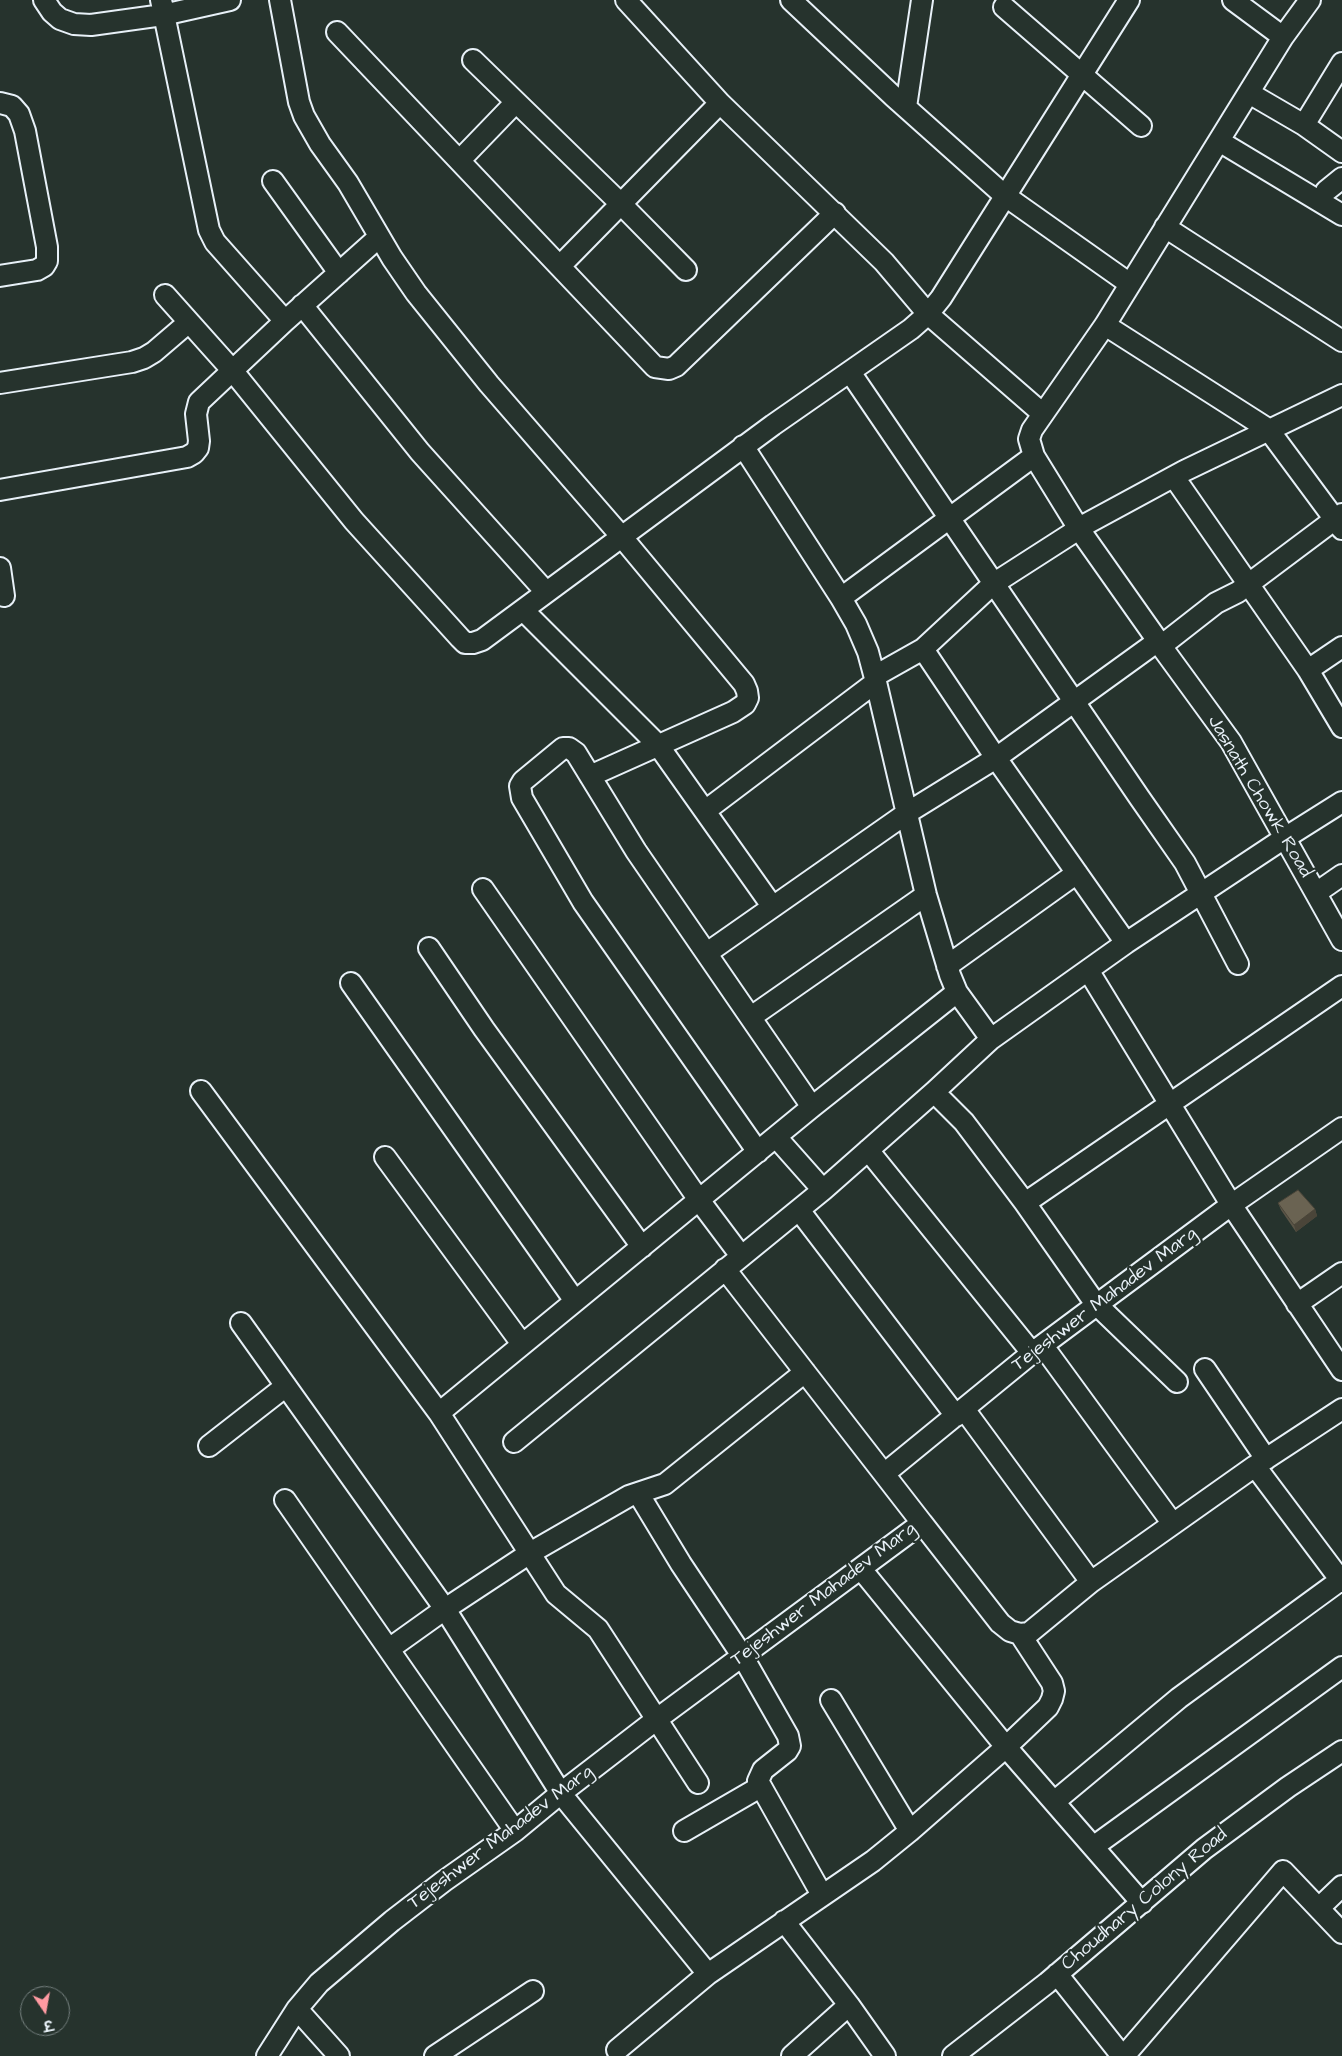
<!DOCTYPE html>
<html>
<head>
<meta charset="utf-8">
<style>
  body { margin:0 }
  #map { position:relative; width:1342px; height:2056px; overflow:hidden; background:#26332d; font-family:"Architects Daughter","Playpen Sans Deva",sans-serif }
  canvas { display:block }
  .north { position:absolute; left:20px; top:1986px; width:50px; height:50px; box-sizing:border-box; background:#26332d; border:1px solid #747f7e; border-radius:50%; rotate:168deg; font-size:14px; font-weight:700; line-height:20px; text-align:center; color:#e8f1f8 }
  .north::after { content:''; display:block; margin:auto; width:18px; height:22px; background:#ff9aa2; clip-path:polygon(50% 0,100% 100%,50% 72%,0 100%) }
</style>
</head>
<body>
<div id="map">
<canvas width="1342" height="2056"></canvas>
<div class="north">उ</div>
</div>
<script>
const c = document.querySelector('canvas').getContext('2d');
c.lineJoin = 'round';
function toPath(rows) {
  const path = new Path2D();
  for (const r of rows) {
    path.moveTo(r[0], r[1]);
    for (let i = 2; i < r.length; i += 2) path.lineTo(r[i], r[i + 1]);
  }
  return path;
}
function strokePath(path, color, width, dash) {
  c.strokeStyle = color;
  c.lineWidth = width;
  c.lineCap = dash ? 'butt' : 'round';
  c.setLineDash(dash || []);
  c.stroke(path);
}
function fillPath(path, color) {
  c.fillStyle = color;
  c.fill(path, 'evenodd');
}
function label(font, color, halo, rows, align = 'center') {
  c.font = font + ' "Architects Daughter",sans-serif';
  c.lineWidth = 4.5;
  c.setLineDash([]);
  c.textBaseline = 'middle';
  c.strokeStyle = halo;
  c.fillStyle = color;
  for (const [text, x, y, turn = 0] of rows) {
    c.save();
    c.translate(x, y);
    c.rotate((+turn || 0) * Math.PI / 180);
    c.textAlign = isNaN(turn) ? turn : align;
    if (halo) c.strokeText(text, 0, 0);
    c.fillText(text, 0, 0);
    c.restore();
  }
}
const minor = toPath([
  [44,0,52,12,60,19,74,24,91,25,163,15,230,0],
  [161,0,209,230,215,242,285,321],
  [280,0,299,102,304,116,320,144,348,183,392,258,416,293,489,384,621,536,744,684,747,691,748,698,745,704,733,712,590,776],
  [626,0,720,103,884,262,928,314,1043,414],
  [791,0,893,96,1004,195,1130,284],
  [1233,0,1283,37],
  [1004,7,1141,126],
  [337,32,655,367,669,369,676,366,835,213],
  [473,60,621,204,686,270],
  [1249,93,1304,125,1342,152],
  [0,103,12,106,19,114,25,131,47,247,47,261,44,266,37,270,0,276],
  [906,107,922,0],
  [1304,125,1342,63],
  [1219,141,1342,215],
  [460,160,516,102],
  [273,181,339,273],
  [1326,191,1342,178],
  [1165,227,1342,341],
  [560,266,720,103],
  [165,295,232,370,354,521,460,638,465,643,473,643,482,640,773,425,911,329,928,314,941,298,1129,0],
  [302,305,420,452,546,592],
  [1105,325,1268,429,1342,529],
  [850,372,1139,797,1185,863,1238,964],
  [0,383,132,362,144,358,154,352,189,322],
  [743,446,841,598,856,624,868,652,876,682,926,895,950,975,957,992,991,1039],
  [1174,477,1308,670,1342,727],
  [0,490,187,457,194,453,198,448,199,441,196,414,199,402,285,321,379,237],
  [1342,514,1238,592,1216,603,1161,646,1231,742,1342,940],
  [0,568,4,596],
  [841,598,1034,456],
  [523,610,658,745,772,906],
  [923,649,996,758,1126,943],
  [1308,670,1342,647],
  [875,676,923,649,993,584,1088,523,1184,471,1342,395],
  [705,811,876,682],
  [483,889,699,1200,741,1256],
  [1316,893,1342,875],
  [429,948,484,1029,642,1247],
  [707,953,907,813,996,758,1158,641,1079,529,1034,456,1029,439,1032,430,1105,325,1283,37,1310,0],
  [947,966,1077,873],
  [1088,970,1232,1206,1342,1370],
  [351,983,575,1301],
  [751,1017,926,895],
  [201,1091,439,1413,556,1594,598,1629,698,1783],
  [934,1092,964,1122,1025,1203,1095,1303,1177,1382],
  [776,1137,823,1190],
  [868,1150,1032,1353],
  [758,1152,583,902,522,798,520,786,523,781,563,748,569,748,576,753,636,851,812,1107],
  [385,1157,522,1344],
  [1025,1203,1342,986],
  [799,1210,956,1416],
  [725,1269,884,1474],
  [1297,1304,1342,1273],
  [241,1323,445,1609,562,1795,708,1974],
  [1043,1346,1173,1524],
  [1205,1369,1266,1459],
  [964,1409,1091,1582],
  [439,1413,812,1107,957,992],
  [514,1442,823,1190,934,1092,991,1039,1126,943,1280,841,1342,802],
  [209,1446,286,1386],
  [1255,1466,1342,1582],
  [638,1493,681,1564,743,1657,788,1736,790,1746,787,1751,763,1770,758,1781,822,1895],
  [285,1500,515,1831],
  [922,1523,1000,1623,1010,1631,1020,1634,1029,1633,1091,1582,1255,1466,1342,1409],
  [861,1569,1006,1747,1142,1903],
  [389,1649,445,1609,530,1553,629,1496,665,1484,805,1372],
  [831,1700,910,1831],
  [1054,1802,1179,1698,1342,1579],
  [684,1831,760,1787],
  [1093,1847,1342,1667],
  [1319,1908,1342,1886],
  [784,1921,849,2005,885,2056],
  [1057,1974,1122,2056],
  [297,2009,339,2056],
  [617,2050,708,1974,873,1861,910,1831,1006,1747,1048,1707,1052,1699,1054,1691,1052,1683,1020,1634],
  [267,2056,297,2009,319,1983,392,1921,444,1881,515,1831,561,1793,657,1719,922,1523,884,1474,1032,1353,1231,1205,1342,1128],
  [435,2056,533,1991],
  [792,2056,849,2005],
  [953,2056,1047,1983,1204,1849,1288,1787,1342,1751],
  [1124,2056,1283,1871,1342,1933]
]);
const wall = toPath([
  [1278,1203,1315,1209,1317,1216,1296,1232,1281,1210]
]);
const shadedWall = toPath([
  [1315,1209,1317,1216,1296,1232,1294,1225]
]);
const building = toPath([
  [1298,1190,1315,1209,1294,1225,1278,1203,1298,1190]
]);
const streetNames = [
  ["Jasnath Chowk Road",1259,797,59],
  ["Tejeshwer Mahadev Marg",1105,1300,-37],
  ["Tejeshwer Mahadev Marg",824,1595,-37],
  ["Tejeshwer Mahadev Marg",501,1838,-37],
  ["Choudhary Colony Road",1145,1900,-40]
];
strokePath(minor, '#e8f1f8', 24);
strokePath(minor, '#26332d', 20);
fillPath(wall, '#5b5547');
fillPath(shadedWall, '#4a4539');
fillPath(building, '#6a6352');
strokePath(building, '#4a4539', 1);
label('19px', '#e8f1f8', '#26332d', streetNames);
</script>
</body>
</html>
